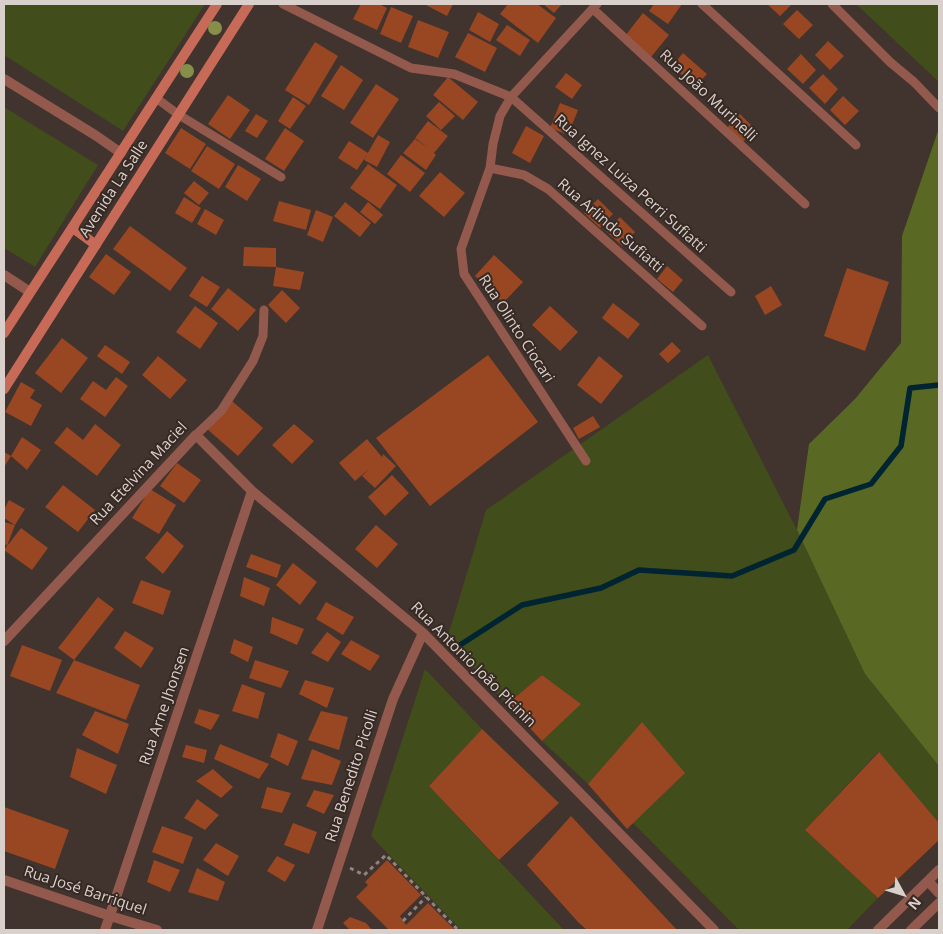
<!DOCTYPE html>
<html>
<head>
<meta charset="utf-8">
<style>
  body { margin:0 }
  #map { position:relative; width:943px; height:934px; overflow:hidden; background:#41332d; font-family:"Open Sans",sans-serif }
  canvas { display:block }
  .frame { position:absolute; inset:0; border:5px solid #d9d0cc; pointer-events:none }
  .north { position:absolute; left:878px; top:869px; width:50px; height:50px; -webkit-text-stroke:4px #372923; paint-order:stroke; rotate:129deg; font-size:14px; font-weight:700; line-height:20px; text-align:center; color:#d9d0cc }
  .north::after { content:''; display:block; margin:auto; width:18px; height:22px; background:#d9d0cc; clip-path:polygon(50% 0,100% 100%,50% 72%,0 100%) }
</style>
</head>
<body>
<div id="map">
<canvas width="943" height="934"></canvas>
<div class="frame"></div>
<div class="north">N</div>
</div>
<script>
const c = document.querySelector('canvas').getContext('2d');
c.lineJoin = 'round';
function fillPath(path, color) {
  c.fillStyle = color;
  c.fill(path, 'evenodd');
}
function toPath(rows) {
  const path = new Path2D();
  for (const r of rows) {
    path.moveTo(r[0], r[1]);
    for (let i = 2; i < r.length; i += 2) path.lineTo(r[i], r[i + 1]);
  }
  return path;
}
function strokePath(path, color, width, dash) {
  c.strokeStyle = color;
  c.lineWidth = width;
  c.lineCap = dash ? 'butt' : 'round';
  c.setLineDash(dash || []);
  c.stroke(path);
}
function label(font, color, halo, rows, align = 'center') {
  c.font = font + ' "Open Sans",sans-serif';
  c.lineWidth = 4;
  c.setLineDash([]);
  c.textBaseline = 'middle';
  c.strokeStyle = halo;
  c.fillStyle = color;
  for (const [text, x, y, turn = 0] of rows) {
    c.save();
    c.translate(x, y);
    c.rotate((+turn || 0) * Math.PI / 180);
    c.textAlign = isNaN(turn) ? turn : align;
    if (halo) c.strokeText(text, 0, 0);
    c.fillText(text, 0, 0);
    c.restore();
  }
}
const green = toPath([
  [4,4,205,4,123,131,4,55],
  [856,4,939,4,939,82],
  [4,107,98,165,35,267,4,248],
  [708,355,797,530,865,674,939,766,939,823,878,752,805,830,878,898,847,930,739,930,633,823,642,723,588,784,542,741,580,704,542,675,507,704,447,639,486,510],
  [425,669,482,729,429,786,564,930,461,930,371,836]
]);
const forest = toPath([
  [939,128,939,766,865,674,797,530,809,444,855,399,901,343,902,236]
]);
const stream = toPath([
  [460,645,522,605,601,588,639,570,732,576,794,550,825,499,871,484,901,446,910,388,939,385]
]);
const building = toPath([
  [361,4,379,4,387,8,377,30,353,19],
  [424,4,453,4,447,16],
  [508,4,537,4,556,18,538,43,500,14],
  [543,4,562,4,554,13],
  [654,4,682,4,668,24,649,11],
  [767,4,792,4,780,16],
  [391,7,413,16,401,43,380,34],
  [797,10,813,25,799,39,783,24],
  [478,12,499,24,490,42,469,30],
  [643,13,669,35,651,57,625,36],
  [418,20,449,32,438,58,408,47],
  [507,25,530,40,520,56,496,40],
  [468,33,497,48,485,72,455,57],
  [828,41,844,56,830,70,815,55],
  [315,42,338,56,309,105,285,90],
  [683,53,707,74,695,87,672,66],
  [801,54,816,70,803,84,787,69],
  [341,65,363,80,344,110,321,96],
  [566,73,582,85,572,99,555,87],
  [823,74,838,89,825,104,809,88],
  [448,77,478,102,463,120,433,95],
  [376,84,399,99,373,138,350,123],
  [228,95,250,110,230,139,208,124],
  [843,96,859,111,845,125,830,110],
  [293,97,306,106,290,129,278,121],
  [439,102,455,116,441,130,426,116],
  [560,103,578,110,568,135,550,128],
  [256,114,268,121,257,138,245,131],
  [740,114,755,129,742,143,727,128],
  [428,121,448,136,434,153,436,155,426,170,403,153,415,139,428,148,415,138],
  [526,126,544,136,530,163,512,153],
  [181,128,206,144,190,169,165,153],
  [285,128,304,141,284,171,265,159],
  [378,135,390,142,377,167,364,160],
  [349,141,368,153,357,170,338,158],
  [207,146,235,164,219,189,191,171],
  [401,155,425,173,410,192,387,174],
  [368,164,397,185,380,209,350,188],
  [238,165,261,179,247,201,225,187],
  [440,172,465,193,444,217,419,196],
  [194,181,209,193,199,205,184,193],
  [184,197,201,208,192,223,175,213],
  [598,199,613,214,600,228,584,213],
  [279,201,311,210,306,230,273,221],
  [345,202,371,223,360,237,334,216],
  [368,202,383,215,375,224,360,212],
  [205,209,224,220,216,235,197,224],
  [316,210,333,217,323,242,307,235],
  [620,217,635,232,622,246,606,231],
  [130,226,187,268,170,291,113,249],
  [244,247,276,248,276,267,243,266],
  [106,254,131,272,114,295,89,277],
  [494,255,523,282,503,303,475,276],
  [667,266,683,280,673,292,657,279],
  [276,267,304,272,300,290,273,286],
  [847,268,889,282,865,351,824,336],
  [202,276,220,287,207,307,189,296],
  [771,286,782,305,765,315,755,296],
  [228,288,256,310,238,331,211,309],
  [282,290,300,308,286,323,268,305],
  [613,303,640,324,628,339,602,318],
  [195,306,218,323,200,349,176,332],
  [550,306,578,332,560,351,532,325],
  [62,338,88,358,61,393,35,373],
  [672,342,681,351,668,363,659,354],
  [105,345,130,362,122,374,97,356],
  [488,355,538,422,430,506,376,438],
  [158,356,187,380,170,399,142,375],
  [599,356,623,376,601,404,577,385],
  [116,377,128,386,105,417,80,399,93,381,106,390],
  [21,382,35,390,30,398,42,405,31,426,5,412],
  [232,401,263,428,238,456,207,429],
  [593,416,600,427,579,439,573,428],
  [95,424,121,445,97,476,54,443,67,427,83,440],
  [294,424,314,441,292,464,272,445],
  [22,437,41,450,27,470,11,456],
  [367,439,382,457,383,454,396,466,375,488,362,476,370,468,355,481,339,463],
  [4,452,11,456,4,467],
  [177,463,201,480,184,503,160,486],
  [392,475,409,493,385,516,368,497],
  [63,485,95,510,78,532,45,507],
  [150,489,176,505,159,534,132,518],
  [9,500,25,509,15,525,4,518,4,510],
  [4,522,15,525,7,546,4,543],
  [376,525,398,544,377,568,355,549],
  [21,528,48,548,32,570,4,550],
  [167,531,184,546,163,574,145,558],
  [251,554,281,565,277,578,246,567],
  [293,563,317,582,300,605,276,585],
  [244,577,270,588,264,606,240,596],
  [141,580,171,591,163,615,132,603],
  [98,597,114,609,74,660,58,648],
  [326,602,354,617,343,635,316,619],
  [272,617,304,629,297,645,270,633],
  [125,631,154,648,141,668,114,648],
  [327,632,341,642,328,662,311,653],
  [234,639,253,647,248,662,230,653],
  [351,640,380,656,370,671,341,654],
  [22,645,62,660,50,691,10,676],
  [74,660,140,685,126,720,56,693],
  [255,660,289,671,281,688,249,678],
  [542,675,581,704,542,741,507,704],
  [305,680,334,688,327,708,299,694],
  [242,684,265,693,258,719,232,711],
  [199,709,220,715,211,730,194,723],
  [95,711,129,724,118,754,82,735],
  [321,711,348,717,339,750,308,740],
  [642,722,685,773,627,829,588,784],
  [482,729,559,803,499,860,429,786],
  [278,733,298,741,288,766,270,757],
  [220,744,269,764,259,779,214,759],
  [186,745,207,750,204,763,182,757],
  [77,748,117,765,106,794,70,777],
  [312,749,341,761,332,785,301,779],
  [879,752,939,823,939,840,878,898,805,830],
  [213,769,233,787,221,798,196,781],
  [267,787,291,793,282,813,261,808],
  [314,790,334,795,324,814,306,806],
  [197,799,219,815,205,830,184,818],
  [4,807,69,830,55,869,4,851],
  [571,816,677,930,587,930,578,922,527,865],
  [293,823,317,832,309,854,284,845],
  [162,826,193,837,183,864,152,852],
  [216,843,239,856,228,876,203,860],
  [277,856,295,865,285,882,267,871],
  [154,860,180,870,170,892,147,882],
  [387,860,421,895,400,916,406,925,428,903,455,930,389,930,356,897,368,885,365,882],
  [197,868,225,882,218,901,188,892],
  [350,917,366,923,372,930,350,930,343,923]
]);
const path = toPath([
  [350,868,364,875,386,855,458,930],
  [403,921,426,897]
]);
const service = toPath([
  [283,4,411,68,454,74,511,97,731,292],
  [702,4,856,145],
  [832,4,890,62,914,82,939,108],
  [593,9,805,204],
  [156,98,179,115,281,177],
  [490,168,524,175,548,189,702,326],
  [196,435,221,411,253,361,263,336,264,310],
  [586,461,464,274,461,249,490,168,493,144,500,116,511,97,597,4]
]);
const minor = toPath([
  [4,79,95,135,121,153],
  [4,275,30,292],
  [4,641,196,435,252,491,423,633,714,930],
  [4,880,110,916,157,930],
  [105,930,252,491],
  [317,930,393,699,423,633]
]);
const tertiary = toPath([
  [928,881,939,893],
  [878,930,939,870],
  [911,930,939,903]
]);
const secondary = toPath([
  [73,228,96,245],
  [4,333,217,4],
  [4,389,249,4]
]);
const trees = [
  [215,28],
  [187,71]
];
const streetNames = [
  ["Rua João Murinelli",708,96,43],
  ["Rua Ignez Luiza Perri Sufiatti",630,184,42],
  ["Avenida La Salle",114,189,-57],
  ["Rua Arlindo Sufiatti",610,226,41],
  ["Rua Olinto Ciocari",516,329,57],
  ["Rua Etelvina Maciel",139,474,-47],
  ["Rua Antonio João Picinin",473,665,45],
  ["Rua Arne Jhonsen",165,706,-71],
  ["Rua Benedito Picolli",352,776,-72],
  ["Rua José Barriquel",85,891,18]
];
fillPath(green, '#414d1b');
fillPath(forest, '#596923');
strokePath(stream, '#002431', 5.5);
fillPath(building, '#994722');
strokePath(path, '#8f847f', 3, [4, 4]);
strokePath(service, '#94594d', 9);
strokePath(minor, '#94594d', 10);
strokePath(tertiary, '#94594d', 10);
strokePath(secondary, '#c76a57', 10);
c.fillStyle = '#858f4a';
for (const [x, y] of trees) {
  c.beginPath();
  c.arc(x, y, 7, 0, 2 * Math.PI);
  c.fill();
}
label('15px', '#d9d0cc', '#372923', streetNames);
</script>
</body>
</html>
